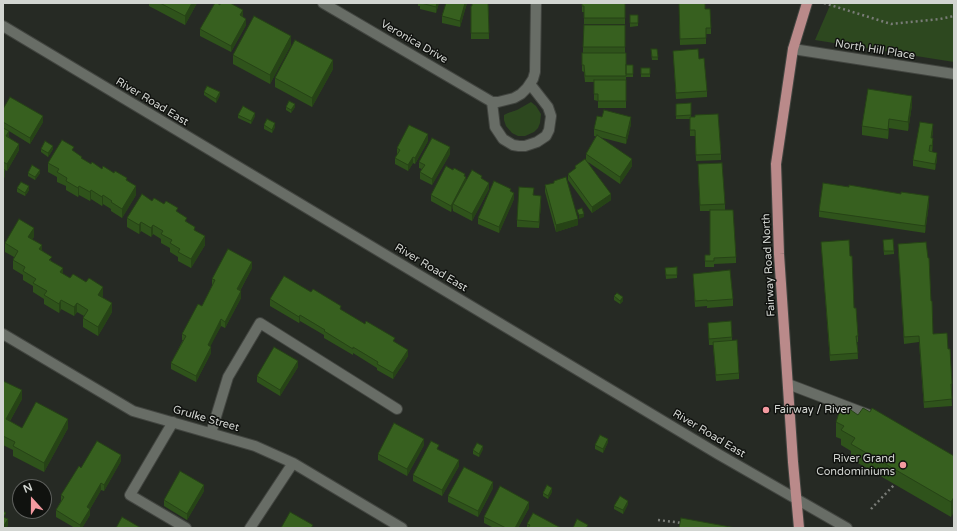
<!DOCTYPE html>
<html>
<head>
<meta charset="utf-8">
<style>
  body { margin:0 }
  #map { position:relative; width:957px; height:531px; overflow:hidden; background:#262a24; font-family:"Varela Round",sans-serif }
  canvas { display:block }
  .frame { position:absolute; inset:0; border:4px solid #d2d5d1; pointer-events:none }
  .north { position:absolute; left:12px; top:479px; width:40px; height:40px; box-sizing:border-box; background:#10120f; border:1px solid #5e605d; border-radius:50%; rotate:339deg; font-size:11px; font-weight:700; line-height:16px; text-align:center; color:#d2d5d1 }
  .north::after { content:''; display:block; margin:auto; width:14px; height:18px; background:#f49aa0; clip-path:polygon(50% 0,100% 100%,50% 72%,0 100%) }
</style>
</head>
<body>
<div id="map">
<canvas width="957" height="531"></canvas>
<div class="frame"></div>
<div class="north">N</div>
</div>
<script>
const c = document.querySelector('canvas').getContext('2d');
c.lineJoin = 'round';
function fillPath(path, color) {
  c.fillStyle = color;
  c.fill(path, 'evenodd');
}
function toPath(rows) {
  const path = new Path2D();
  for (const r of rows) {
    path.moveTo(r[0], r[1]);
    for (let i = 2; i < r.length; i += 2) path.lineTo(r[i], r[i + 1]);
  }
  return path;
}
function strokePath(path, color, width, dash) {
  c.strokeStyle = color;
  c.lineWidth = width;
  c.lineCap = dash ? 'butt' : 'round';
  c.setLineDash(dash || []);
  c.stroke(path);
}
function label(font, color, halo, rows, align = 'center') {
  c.font = font + ' "Varela Round",sans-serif';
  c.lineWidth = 3;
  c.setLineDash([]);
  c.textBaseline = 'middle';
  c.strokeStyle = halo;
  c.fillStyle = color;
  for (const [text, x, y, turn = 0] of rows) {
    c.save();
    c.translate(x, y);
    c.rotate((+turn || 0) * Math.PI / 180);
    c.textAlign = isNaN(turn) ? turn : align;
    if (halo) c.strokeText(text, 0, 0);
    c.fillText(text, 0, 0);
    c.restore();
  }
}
const green = toPath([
  [831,3,954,3,954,62,815,40],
  [531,102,536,106,541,114,540,123,538,128,534,132,525,136,518,136,512,133,506,126,504,120,504,115,508,113,517,110]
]);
const path = toPath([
  [824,3,891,24,940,19,954,16],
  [871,509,895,484],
  [658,520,682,523]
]);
const minor = toPath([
  [323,3,492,102,498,102,514,98,521,94,527,88,533,79,535,72,536,3],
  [3,26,718,454,847,528],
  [793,49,954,74],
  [492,102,495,127,503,139,513,145,519,146,525,146,537,142,546,136,549,130,551,116,548,107,530,84],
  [3,334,133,411,255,446,293,463,402,528],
  [788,384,872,416],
  [173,422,130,495,186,528],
  [211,433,228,377,260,323,397,409],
  [250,528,293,463]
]);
const major = toPath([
  [799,528,793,462,779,254,776,164,793,49,807,3]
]);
const wall = toPath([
  [149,3,197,3,185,25,149,6],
  [418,3,439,3,436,13,420,9,420,6,418,6],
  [467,3,460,27,442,23,442,16],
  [488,3,489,39,471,39,471,6],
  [582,3,625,3,625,24,584,24,584,12,582,12],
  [679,3,705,9,711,28,711,34,706,34,706,44,680,45],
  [630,15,638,15,638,26,630,27],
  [243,16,246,25,231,52,200,36,200,29],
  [625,25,625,53,583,53,583,47],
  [291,45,270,84,233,64,233,55],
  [657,49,658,60,652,60,651,52],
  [673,51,699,59,707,91,707,97,676,99],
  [582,53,626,53,626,108,598,108,598,101,594,100,594,82,585,82,584,72,582,71],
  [626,65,633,65,633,77,626,77],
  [641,68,650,68,650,77,641,77],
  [333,69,312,107,275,87,275,78],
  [204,92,220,95,216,103,204,95],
  [691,103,691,117,721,154,721,160,696,161,695,136,690,136,690,119,676,119,676,104],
  [912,105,908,131,889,128,888,139,862,135,862,126],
  [286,107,295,107,291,113,286,110],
  [3,109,43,122,30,144,9,131,9,137,19,150,7,171,5,170,5,176,3,180],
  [238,115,255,116,251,124,238,118],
  [631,124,626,144,599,137,632,166,620,184,588,162,611,200,592,213,568,180,568,174,575,169,575,166,586,160,586,154,596,136,594,136,594,129],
  [264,125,275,127,272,133,264,129],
  [933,131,932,138,933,144,932,152,937,159,935,170,913,166,913,160],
  [428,141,415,164,413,163,408,171,395,164,395,158,397,155,397,148],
  [41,149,53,149,48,157,41,152],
  [74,152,82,159,91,164,102,169,127,180,136,195,122,218,111,211,111,209,103,204,102,206,91,199,90,201,79,195,78,197,66,190,66,186,57,182,57,177,48,172,48,163],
  [450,154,432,185,420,179,420,172,422,169,419,168,419,162],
  [698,171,725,204,725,210,736,257,736,263,714,264,714,267,705,267,705,255,710,255,710,211,700,211],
  [28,173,40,173,35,180,28,176],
  [482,179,489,189,472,221,453,211,453,207,451,212,431,201,431,195,466,181],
  [554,181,578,225,556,232,545,192,545,185,554,183],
  [17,188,29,190,25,196,17,192],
  [511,192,514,199,499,233,478,224,478,218],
  [901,194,929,203,925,233,819,217,819,211],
  [534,195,541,202,539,228,517,227,517,220],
  [152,201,178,212,195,231,205,245,191,268,178,261,178,257,170,252,170,248,161,243,161,239,153,234,151,237,141,231,139,234,127,227,127,218],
  [34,237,32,239,63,274,103,296,102,297,112,312,98,336,83,327,83,318,84,316,77,312,74,316,61,309,59,313,44,304,44,299,33,292,33,286,23,280,23,275,13,269,13,260,14,257,5,252,5,243],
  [883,240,894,251,894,254,884,255],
  [821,242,854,308,858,336,858,342,857,342,858,359,830,361],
  [898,244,931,301,933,334,948,349,952,384,952,390,951,390,952,406,924,408,919,342,904,344],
  [677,267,677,278,666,279,665,268],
  [252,268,240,291,241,298,225,328,221,326,210,346,211,353,196,382,171,369,171,363,183,340,182,340,182,334,202,306,213,285,212,285,212,279],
  [693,274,733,299,733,306,707,308,707,306,695,307],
  [614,296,623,301,620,304,614,300],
  [270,299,341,310,395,342,408,356,393,379,377,370,377,368,353,353,353,355,324,338,324,335,300,321,299,323,270,306],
  [708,323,732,337,732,340,739,373,739,379,716,381,713,345,709,345],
  [298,367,280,396,257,382,257,376],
  [3,381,22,399,10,421,22,428,68,428,44,472,13,456,13,450,3,445],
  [858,415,954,456,951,517,851,459,851,451,841,445,841,439,836,437,836,422],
  [608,442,603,453,595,449,595,445],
  [424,445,407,476,378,460,378,454],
  [483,449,479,457,473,454,473,450],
  [439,450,459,466,442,496,413,481,413,475],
  [121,461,104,491,101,490,90,509,90,515,82,528,75,528,56,517,56,510,61,501,61,495,81,468],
  [493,488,478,517,448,502,448,496],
  [204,491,187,520,164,506,164,500],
  [552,492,548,499,543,496,543,493],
  [628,504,623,514,614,509,614,506],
  [529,508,518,528,494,528,484,523,484,517],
  [527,524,561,528,527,528]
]);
const shadedWall = toPath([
  [192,3,197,3,185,25,185,16],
  [437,3,439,3,436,13,436,7],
  [465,3,467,3,460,27,460,21],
  [243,10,243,16,240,22,240,15],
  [246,19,246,25,231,52,231,46],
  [291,36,291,45,270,84,270,75],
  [333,60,333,69,312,107,312,98],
  [220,92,220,95,216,103,216,99],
  [912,96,912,105,908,131,908,122],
  [295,104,295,107,291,113,291,110],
  [255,113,255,116,251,124,251,121],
  [43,116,43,122,30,144,30,138],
  [631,117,631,124,626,144,626,138],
  [889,119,889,128,888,139,888,130],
  [275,123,275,127,272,133,272,130],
  [933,124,933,131,931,144,931,138],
  [9,131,9,137,6,136],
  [428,134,428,141,415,164,415,158],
  [933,138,933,144,932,152,932,146],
  [19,144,19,150,7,171,7,164],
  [53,146,53,149,48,157,48,153],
  [450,147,450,154,432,185,432,179],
  [937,153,937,159,935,170,935,164],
  [413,157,413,163,408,171,408,165],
  [632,159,632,166,620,184,620,177],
  [5,170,5,176,3,180,3,174],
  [40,170,40,173,35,180,35,177],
  [465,174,465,179,466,177,466,183,453,204,453,207,451,212,451,206],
  [489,183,489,189,472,221,472,214],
  [29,186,29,190,25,196,25,193],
  [79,186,79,195,78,197,78,188],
  [136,186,136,195,122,218,122,209],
  [91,190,91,199,90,201,90,192],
  [514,193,514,199,499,233,499,227],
  [611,194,611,200,592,213,592,207],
  [103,195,103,204,102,206,102,197],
  [541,196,541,202,539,228,539,222],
  [929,196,929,203,925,233,925,226],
  [584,214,584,217,579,219,579,215],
  [578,219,578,225,556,232,556,225],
  [141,222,141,231,139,234,139,225],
  [153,225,153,234,151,237,151,228],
  [34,228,34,237,28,246,28,237],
  [205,236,205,245,191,268,191,259],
  [42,245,42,254,39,249],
  [252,262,252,268,237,296,237,289],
  [63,268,63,277,60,272],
  [103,287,103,296,98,304,98,295],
  [241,291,241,298,225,328,225,322],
  [623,297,623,301,620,304,620,301],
  [61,300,61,309,59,313,59,304],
  [77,303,77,312,74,316,74,307],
  [112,303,112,312,98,336,98,327],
  [300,315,300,321,299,323,299,317],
  [221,319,221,326,208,351,208,345],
  [211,347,211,353,196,382,196,376],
  [408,350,408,356,393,379,393,373],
  [298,361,298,367,280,396,280,390],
  [22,390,22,399,6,428,6,419],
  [68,419,68,428,44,472,44,463],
  [424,439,424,445,407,476,407,469],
  [608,439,608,442,603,453,603,449],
  [483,446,483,449,479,457,479,454],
  [121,455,121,461,104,491,104,485],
  [459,460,459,466,442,496,442,490],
  [493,482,493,488,478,517,478,511],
  [101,483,101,490,90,509,90,515,82,528,80,528,80,525,87,507],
  [204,485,204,491,187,520,187,514],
  [552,488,552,492,548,499,548,496],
  [954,497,954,512,951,517,951,502],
  [628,501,628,504,623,514,623,510],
  [529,502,529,508,518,528,515,528],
  [8,519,8,526,6,528,3,528]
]);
const building = toPath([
  [160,3,192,3,185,16,160,3],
  [215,3,217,3,220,5,220,3,230,3,243,10,240,15,246,19,231,46,200,29,215,3],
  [421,3,437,3,436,7,421,3],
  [446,3,465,3,460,21,442,16,446,3],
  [472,3,488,3,489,33,471,33,471,6,472,6,472,3],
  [582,3,625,3,625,18,584,18,584,6,582,6,582,3],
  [679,3,705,3,705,9,710,9,711,28,706,28,706,38,680,39,679,3],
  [630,15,638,15,638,23,630,23,630,15],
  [254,16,291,36,270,75,233,55,254,16],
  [584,25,625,25,625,47,583,47,584,25],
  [295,40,333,60,312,98,275,78,295,40],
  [651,49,657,49,658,57,652,57,651,49],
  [698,49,699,59,704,58,707,91,676,93,673,51,698,49],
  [582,53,626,53,626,76,585,76,584,65,582,65,582,53],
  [626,65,633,65,633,74,626,74,626,65],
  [641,68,650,68,650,74,641,74,641,68],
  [594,80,626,80,626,101,598,101,598,94,594,94,594,80],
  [207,86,220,92,216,99,204,92,207,86],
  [868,89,912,96,908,122,889,119,888,130,862,126,868,89],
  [10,97,43,116,30,138,3,122,3,109,10,97],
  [289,101,295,104,291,110,286,107,289,101],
  [691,103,691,115,676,116,676,104,691,103],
  [243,106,255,113,251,121,238,115,243,106],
  [604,110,631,117,626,138,594,129,597,116,602,117,604,110],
  [718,114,721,154,696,155,695,130,690,130,690,117,695,117,695,115,718,114],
  [267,119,275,123,272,130,264,125,267,119],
  [920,122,933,124,931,138,933,138,932,146,930,145,929,151,937,153,935,164,913,160,920,122],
  [409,125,428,134,415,158,413,157,408,165,395,158,400,150,397,148,409,125],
  [3,128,9,131,6,136,19,144,7,164,3,162,3,128],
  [597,135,632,159,620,177,586,154,597,135],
  [432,138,450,147,432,179,420,172,425,165,419,162,432,138],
  [62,140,74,147,72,150,82,157,81,158,91,164,92,162,102,169,103,166,114,173,115,171,127,178,126,180,136,186,122,209,111,202,112,201,103,195,102,197,91,190,90,192,79,186,78,188,66,181,67,178,57,172,59,169,48,163,62,140],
  [45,141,53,146,48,153,41,149,45,141],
  [585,159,611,194,592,207,568,174,576,168,575,166,585,159],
  [722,163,725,204,700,205,698,164,722,163],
  [32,165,40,170,35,177,28,173,32,165],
  [446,166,453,170,454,168,465,174,464,176,466,177,451,206,431,195,446,166],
  [3,168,5,170,3,174,3,168],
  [472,170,482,176,481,178,489,183,472,214,453,204,472,170],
  [566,177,578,219,556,225,545,185,554,183,554,181,566,177],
  [494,181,511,189,510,191,514,193,499,227,478,218,494,181],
  [21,182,29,186,25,193,17,188,21,182],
  [823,183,849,187,849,185,901,194,901,192,929,196,925,226,819,211,823,183],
  [519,187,534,188,533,195,541,196,539,222,517,220,519,187],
  [142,194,152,201,154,198,164,204,166,201,178,208,176,211,187,218,185,221,195,227,194,230,205,236,191,259,178,252,180,249,170,243,172,240,161,234,163,231,153,225,151,228,141,222,139,225,127,218,142,194],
  [582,208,584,214,579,215,577,210,582,208],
  [710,210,733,210,736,257,714,258,714,261,705,261,705,255,710,255,710,210],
  [19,219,34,228,28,237,42,245,39,249,52,257,49,260,63,268,60,272,70,278,73,274,86,282,89,278,103,287,98,295,112,303,98,327,83,318,88,310,77,303,74,307,61,300,59,304,44,295,47,291,33,283,36,279,23,271,25,267,13,260,18,251,5,243,19,219],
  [893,239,894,251,884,251,883,240,893,239],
  [849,240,850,256,852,256,854,308,856,308,858,336,856,336,858,353,830,355,821,242,849,240],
  [926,242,928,258,929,258,931,301,932,301,933,334,947,333,948,349,950,349,952,384,951,384,952,399,924,402,919,336,904,337,898,244,926,242],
  [228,249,252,262,237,289,241,291,225,322,221,319,208,345,211,347,196,376,171,363,186,336,182,334,198,304,202,306,215,280,212,279,228,249],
  [677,267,677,275,666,275,665,268,677,267],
  [730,270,733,299,707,301,707,300,695,301,693,274,730,270],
  [284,276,311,292,313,289,341,306,340,309,365,324,366,321,395,338,393,341,408,350,393,373,377,364,378,362,353,347,353,349,324,331,325,330,300,315,299,317,270,299,284,276],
  [617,293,623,297,620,301,614,296,617,293],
  [731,321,732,337,709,339,708,323,731,321],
  [737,340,739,373,716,375,713,342,737,340],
  [274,347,298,361,280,390,257,376,274,347],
  [3,381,22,390,6,419,22,428,36,402,68,419,44,463,13,446,15,442,3,436,3,381],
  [845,406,858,415,863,408,870,412,872,408,954,456,954,497,951,502,851,444,855,438,841,430,844,426,836,422,839,413,845,406],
  [394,423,424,439,407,469,378,454,394,423],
  [600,435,608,439,603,449,595,445,600,435],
  [97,441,121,455,104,485,101,483,87,507,90,509,80,525,56,510,64,497,61,495,79,466,81,468,97,441],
  [431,441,439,445,437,449,459,460,442,490,413,475,431,441],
  [477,443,483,446,479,454,473,450,477,443],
  [464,467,493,482,478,511,448,496,464,467],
  [180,471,204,485,187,514,164,500,180,471],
  [547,485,552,488,548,496,543,493,547,485],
  [500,486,529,502,515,528,506,528,484,517,500,486],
  [620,496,628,501,623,510,614,506,620,496],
  [3,511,6,513,4,516,3,515,3,511],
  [290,512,313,525,311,528,281,528,290,512],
  [533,513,561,528,528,528,530,525,527,524,533,513],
  [3,517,8,519,3,527,3,517],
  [122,517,141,528,116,528,122,517],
  [681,518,736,528,679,528,681,518],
  [577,519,588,525,586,528,573,528,577,519]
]);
const markers = [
  [766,410,4,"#f49aa0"],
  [903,465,4,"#f49aa0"]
];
const streetNames = [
  ["Veronica Drive",414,42,30],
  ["North Hill Place",875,50,9],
  ["River Road East",152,102,31],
  ["Fairway Road North",769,265,-93],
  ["River Road East",431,268,31],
  ["Grulke Street",206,419,16],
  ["River Road East",709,434,31]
];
const poiNames = [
  ["Fairway / River",774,410],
  ["River Grand",895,459,"right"],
  ["Condominiums",895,472,"right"]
];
fillPath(green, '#2d481f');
strokePath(minor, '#424540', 12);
strokePath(major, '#424540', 12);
strokePath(path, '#797c77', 2.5, [2, 3]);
strokePath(minor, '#686d66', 10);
strokePath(major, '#ba8a8a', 10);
fillPath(wall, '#2f531b');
fillPath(shadedWall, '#264316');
fillPath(building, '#37601f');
strokePath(building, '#264316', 1);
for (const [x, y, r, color] of markers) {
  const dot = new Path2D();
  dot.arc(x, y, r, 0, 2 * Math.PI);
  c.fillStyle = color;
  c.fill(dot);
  strokePath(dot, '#10120f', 1.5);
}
label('11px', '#d2d5d1', '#10120f', streetNames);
label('11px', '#d2d5d1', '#10120f', poiNames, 'left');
</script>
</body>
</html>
